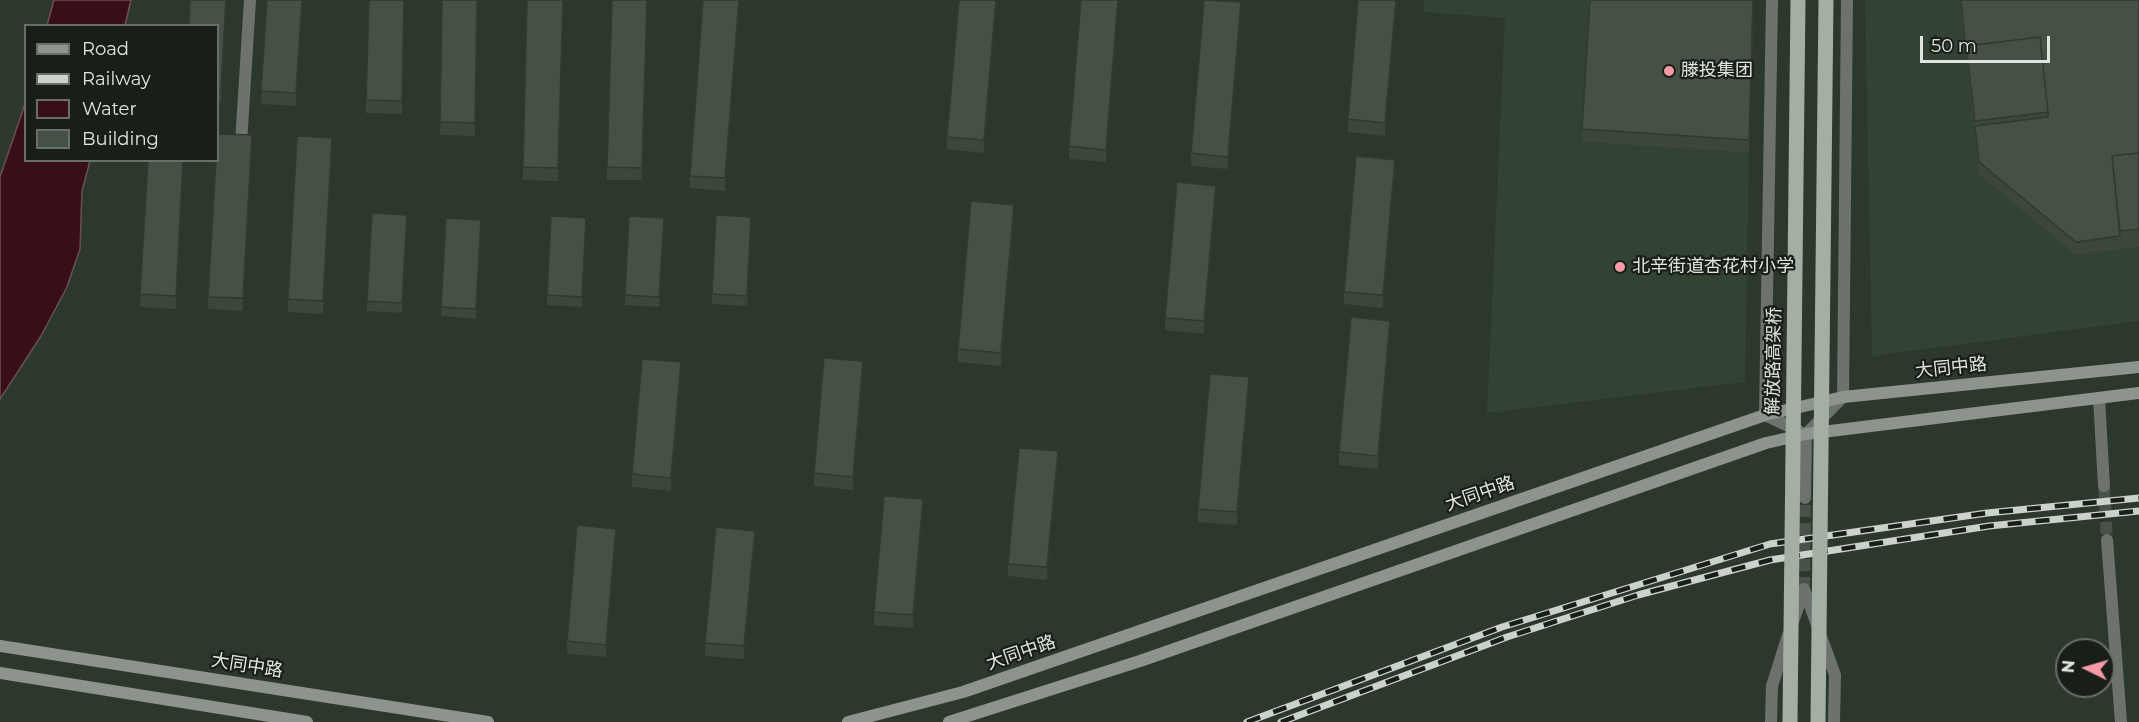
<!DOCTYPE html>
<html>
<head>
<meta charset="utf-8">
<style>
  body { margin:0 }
  #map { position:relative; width:2139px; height:722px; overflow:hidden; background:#2d382d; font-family:Montserrat,sans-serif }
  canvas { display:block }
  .legend { position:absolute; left:24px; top:24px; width:195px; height:138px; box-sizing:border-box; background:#191e19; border:2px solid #686e68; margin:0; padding:8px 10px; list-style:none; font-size:18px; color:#dfe6df }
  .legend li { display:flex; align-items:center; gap:12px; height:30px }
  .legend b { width:30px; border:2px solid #686e68 }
  .north { position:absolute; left:2055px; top:638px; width:60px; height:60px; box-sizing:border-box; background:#191e19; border:2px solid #686e68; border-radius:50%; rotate:275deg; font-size:16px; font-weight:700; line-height:24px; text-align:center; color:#dfe6df }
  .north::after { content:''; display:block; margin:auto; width:21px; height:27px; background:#f49aa6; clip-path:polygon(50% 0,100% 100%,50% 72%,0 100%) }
  .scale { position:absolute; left:1920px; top:36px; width:130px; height:27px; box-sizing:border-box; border:3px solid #dfe6df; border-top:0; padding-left:8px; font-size:18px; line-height:21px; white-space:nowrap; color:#dfe6df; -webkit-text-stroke:4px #191e19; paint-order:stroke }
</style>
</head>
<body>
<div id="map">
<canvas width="2139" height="722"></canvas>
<ul class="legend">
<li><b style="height:8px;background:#8c948c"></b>Road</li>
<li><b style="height:8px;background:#cad2ca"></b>Railway</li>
<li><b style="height:16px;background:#380f17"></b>Water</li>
<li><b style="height:16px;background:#465145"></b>Building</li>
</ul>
<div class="north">N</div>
<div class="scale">50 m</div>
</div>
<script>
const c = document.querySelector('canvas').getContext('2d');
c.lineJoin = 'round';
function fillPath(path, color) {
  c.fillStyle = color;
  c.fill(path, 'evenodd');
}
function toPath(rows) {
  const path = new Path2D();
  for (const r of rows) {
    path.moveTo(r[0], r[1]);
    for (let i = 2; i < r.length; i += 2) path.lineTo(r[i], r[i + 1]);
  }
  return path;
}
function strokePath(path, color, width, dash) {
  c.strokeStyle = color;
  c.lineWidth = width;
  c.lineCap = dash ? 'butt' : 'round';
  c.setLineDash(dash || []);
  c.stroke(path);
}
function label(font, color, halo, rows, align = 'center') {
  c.font = font + ' Montserrat,"Noto Sans SC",sans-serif';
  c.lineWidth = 4.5;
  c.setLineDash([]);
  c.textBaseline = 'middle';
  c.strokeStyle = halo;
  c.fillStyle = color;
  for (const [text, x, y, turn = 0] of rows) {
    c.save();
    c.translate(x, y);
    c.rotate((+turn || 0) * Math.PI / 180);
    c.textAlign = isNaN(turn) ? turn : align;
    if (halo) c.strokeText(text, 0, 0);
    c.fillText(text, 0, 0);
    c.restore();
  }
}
const built = toPath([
  [1424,0,1591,0,1582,142,1749,153,1745,382,1487,413,1505,18,1423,12],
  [1865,0,2139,0,2139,321,1872,356]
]);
const water = toPath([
  [54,0,131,0,125,25,47,25,54,0],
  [25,104,26,160,90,161,82,191,80,249,67,287,41,336,0,399,0,177,25,104]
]);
const minorTunnel = toPath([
  [2104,486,2107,540]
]);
const tertiaryTunnel = toPath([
  [1804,589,1805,498]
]);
const minor = toPath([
  [241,143,250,0],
  [2099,398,2104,486],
  [2107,540,2121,722]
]);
const tertiary = toPath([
  [1772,0,1765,415,1799,431],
  [1805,498,1806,434,1843,397,1847,0],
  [1804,589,1835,675,1834,722],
  [1794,619,1804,589],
  [1771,722,1772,686,1788,635]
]);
const secondary = toPath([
  [0,646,488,722],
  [0,673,307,722],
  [848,722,963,692,1765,415,1843,397,2139,367],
  [949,722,1140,661,1766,443,1806,434,2139,393]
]);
const rail = toPath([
  [1247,722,1502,627,1770,544,1987,513,2139,498],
  [1281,722,1507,637,1638,595,1770,560,1989,526,2139,511]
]);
const primaryBridge = toPath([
  [1790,722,1798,0],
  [1818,722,1826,0]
]);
const wall = toPath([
  [190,0,226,0,221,103,218,103,218,26],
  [267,0,303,0,296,106,261,104],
  [404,0,402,114,366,113,366,100],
  [442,0,478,0,475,136,440,135],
  [563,0,558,181,523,180,523,167],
  [647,0,642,180,607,180,607,167],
  [703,0,740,0,725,191,690,188,690,176],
  [997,0,984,153,947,149,947,137],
  [1119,0,1106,162,1069,159,1069,146],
  [1358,0,1397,0,1385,136,1348,132,1348,119],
  [1754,0,1749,153,1582,142,1582,129],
  [1959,0,2139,0,2139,247,2076,255,1979,174],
  [1241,15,1228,169,1191,166,1191,153],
  [252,148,243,311,208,309,208,297],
  [332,151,323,314,288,312,288,299],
  [148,160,184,160,176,309,140,307],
  [1395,173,1383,308,1344,304,1344,292],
  [1216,199,1204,334,1165,330,1165,318],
  [1014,218,1001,366,958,362,958,349],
  [407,225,402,313,367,311,367,301],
  [751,227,747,306,712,304,712,294],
  [586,228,582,307,547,305,547,295],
  [664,228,659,307,625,305,625,295],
  [481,230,476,319,441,316,441,307],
  [1390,333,1378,469,1339,465,1339,452],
  [863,374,853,490,814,486,814,473],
  [681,375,671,491,632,487,632,474],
  [1249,390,1237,525,1198,522,1198,509],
  [1058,464,1047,580,1008,576,1008,564],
  [923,512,913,628,874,625,874,612],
  [616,542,606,657,567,654,567,641],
  [755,544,744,659,705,656,705,643]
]);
const shadedWall = toPath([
  [226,0,221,103,221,90],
  [302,0,303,0,296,106,296,93],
  [739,0,740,0,725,191,725,178],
  [996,0,997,0,984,153,984,140],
  [1118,0,1119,8,1106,162,1106,150],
  [1396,0,1397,0,1385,136,1385,123],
  [1241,2,1241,15,1228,169,1228,157],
  [252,135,252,148,243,311,243,298],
  [332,138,332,151,323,314,323,301],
  [183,160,184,160,176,309,176,296],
  [1395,160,1395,173,1383,308,1383,295],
  [1216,186,1216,199,1204,334,1204,321],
  [1014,205,1014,218,1001,366,1001,353],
  [407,215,407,225,402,313,402,303],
  [481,220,481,230,476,319,476,309],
  [1390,321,1390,333,1378,469,1378,456],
  [863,361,863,374,853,490,853,477],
  [681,362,681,375,671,491,671,478],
  [1249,377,1249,390,1237,525,1237,512],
  [1058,451,1058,464,1047,580,1047,567],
  [923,499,923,512,913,628,913,615],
  [616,529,616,542,606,657,606,645],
  [755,531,755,544,744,659,744,646]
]);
const building = toPath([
  [190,0,226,0,221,90,218,90,218,26,189,26,190,0],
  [267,0,302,0,296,93,261,91,267,0],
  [369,0,404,0,402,101,366,100,369,0],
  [442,0,477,0,475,123,440,122,442,0],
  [527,0,563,0,558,168,523,167,527,0],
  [612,0,647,0,642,168,607,167,612,0],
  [703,0,739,0,725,178,690,176,703,0],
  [959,0,996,0,984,140,947,137,959,0],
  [1081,0,1118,0,1106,150,1069,146,1081,0],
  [1204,0,1241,2,1228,157,1191,153,1204,0],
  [1358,0,1396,0,1385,123,1348,119,1358,0],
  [1590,0,1753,0,1749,140,1582,129,1590,0],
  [1961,0,2139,0,2139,153,2112,156,2120,236,2076,242,1979,162,1975,126,2048,117,2048,112,2040,37,1966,46,1966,51,1961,0],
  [2040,37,2048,112,1975,121,1966,46,2040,37],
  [218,134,252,135,243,298,208,297,216,160,218,160,218,134],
  [297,136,332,138,323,301,288,299,297,136],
  [2139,153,2139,229,2120,231,2112,156,2139,153],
  [1356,156,1395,160,1383,295,1344,292,1356,156],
  [148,160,183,160,176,296,140,294,148,160],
  [1177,182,1216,186,1204,321,1165,318,1177,182],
  [971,201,1014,205,1001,353,958,349,971,201],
  [372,213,407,215,402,303,367,301,372,213],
  [716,215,751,217,747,296,712,294,716,215],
  [551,216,586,218,582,297,547,295,551,216],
  [629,216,664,218,659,297,625,295,629,216],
  [446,218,481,220,476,309,441,307,446,218],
  [1351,317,1390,321,1378,456,1339,452,1351,317],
  [824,358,863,361,853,477,814,473,824,358],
  [642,359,681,362,671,478,632,474,642,359],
  [1210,374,1249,377,1237,512,1198,509,1210,374],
  [1019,448,1058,451,1047,567,1008,564,1019,448],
  [884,496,923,499,913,615,874,612,884,496],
  [577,525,616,529,606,645,567,641,577,525],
  [716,527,755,531,744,646,705,643,716,527]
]);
const markers = [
  [1669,71,6,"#f49aa6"],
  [1620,267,6,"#f49aa6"]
];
const poiNames = [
  ["滕投集团",1681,71],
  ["北辛街道杏花村小学",1632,267]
];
const streetNames = [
  ["解放路高架桥",1774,361,-89],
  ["大同中路",1951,368,-6],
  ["大同中路",1480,494,-19],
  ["大同中路",1021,653,-19],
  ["大同中路",247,666,9]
];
fillPath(built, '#324233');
fillPath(water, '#380f17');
strokePath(water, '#6a5053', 1.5);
strokePath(minorTunnel, '#485248', 12, [12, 6]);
strokePath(tertiaryTunnel, '#485248', 12, [12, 6]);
strokePath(minor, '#6d726d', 12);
strokePath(tertiary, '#6d726d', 12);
strokePath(secondary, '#8c948c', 12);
strokePath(rail, '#cad2ca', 7);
strokePath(rail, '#191e19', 4.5, [14]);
strokePath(primaryBridge, '#a4afa3', 15);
fillPath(wall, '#3c463b');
fillPath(shadedWall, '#313930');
fillPath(building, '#465145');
strokePath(building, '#313930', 1.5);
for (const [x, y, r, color] of markers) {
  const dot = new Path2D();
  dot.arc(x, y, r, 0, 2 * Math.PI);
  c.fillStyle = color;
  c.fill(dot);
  strokePath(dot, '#191e19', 2);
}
label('18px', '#dfe6df', '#191e19', poiNames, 'left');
label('18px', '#dfe6df', '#191e19', streetNames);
</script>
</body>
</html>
